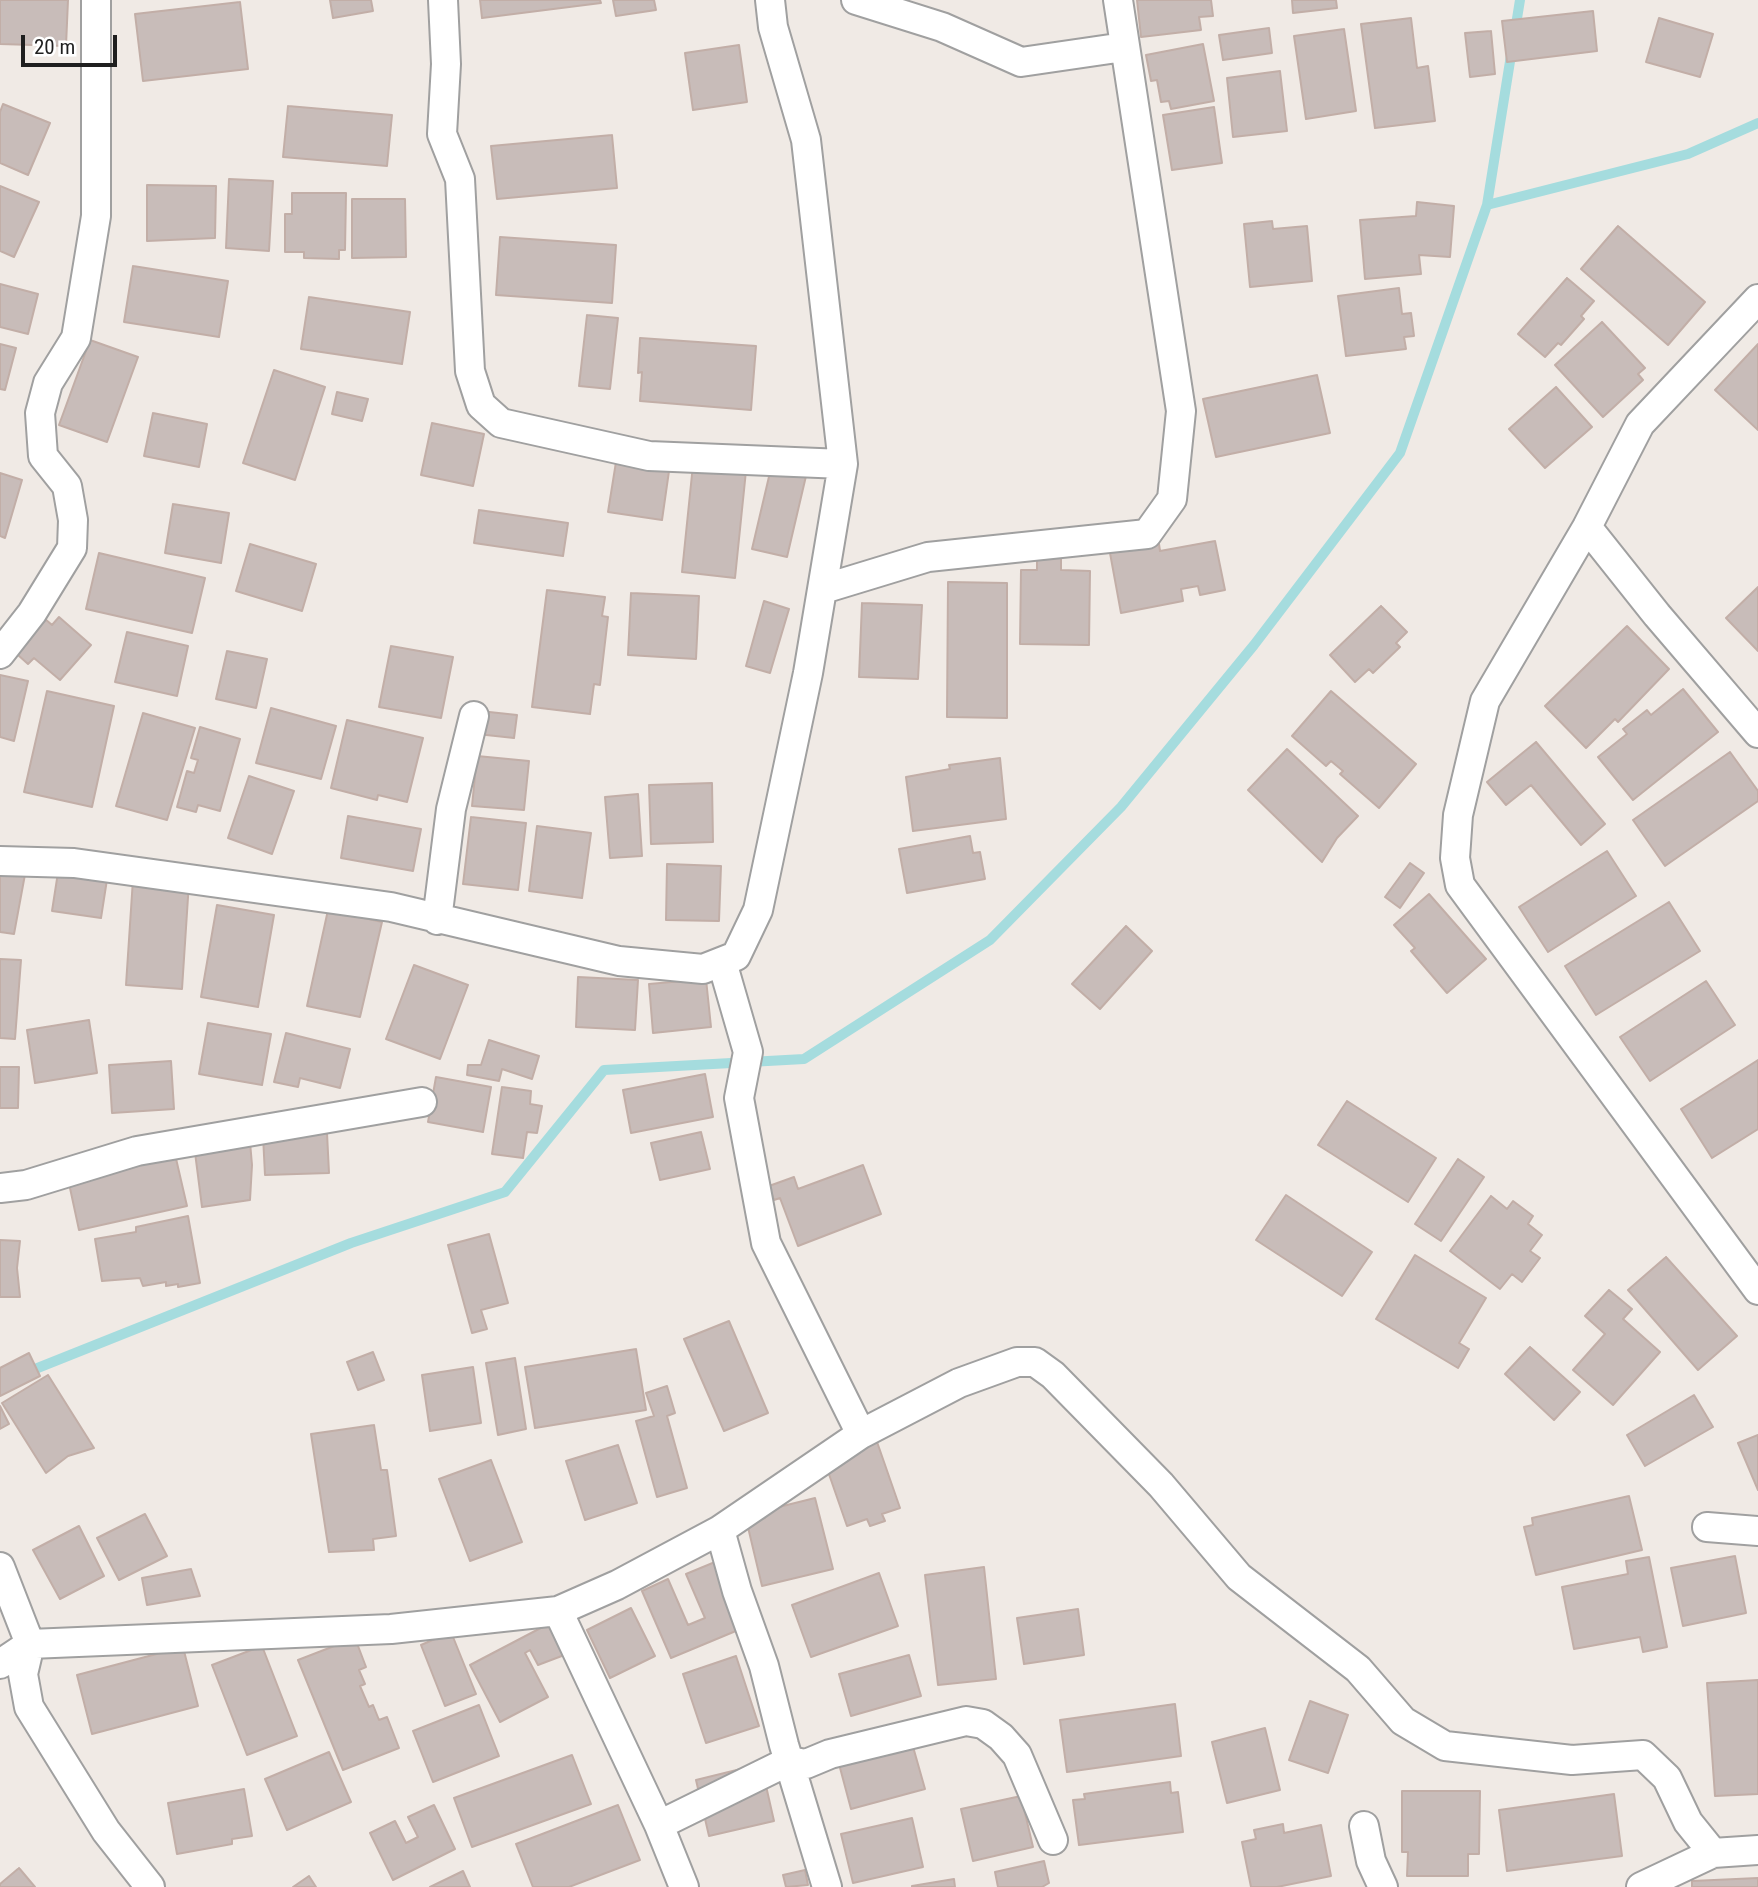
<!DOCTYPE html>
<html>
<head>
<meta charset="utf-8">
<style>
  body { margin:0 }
  #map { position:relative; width:1758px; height:1887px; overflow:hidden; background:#f0eae5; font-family:"Roboto Condensed",sans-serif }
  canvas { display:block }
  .scale { position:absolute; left:21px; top:35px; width:96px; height:32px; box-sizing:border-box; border:4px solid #1f1f1f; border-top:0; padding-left:9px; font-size:21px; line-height:24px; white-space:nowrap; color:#1f1f1f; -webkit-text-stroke:5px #fff; paint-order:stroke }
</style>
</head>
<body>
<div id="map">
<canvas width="1758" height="1887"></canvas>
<div class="scale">20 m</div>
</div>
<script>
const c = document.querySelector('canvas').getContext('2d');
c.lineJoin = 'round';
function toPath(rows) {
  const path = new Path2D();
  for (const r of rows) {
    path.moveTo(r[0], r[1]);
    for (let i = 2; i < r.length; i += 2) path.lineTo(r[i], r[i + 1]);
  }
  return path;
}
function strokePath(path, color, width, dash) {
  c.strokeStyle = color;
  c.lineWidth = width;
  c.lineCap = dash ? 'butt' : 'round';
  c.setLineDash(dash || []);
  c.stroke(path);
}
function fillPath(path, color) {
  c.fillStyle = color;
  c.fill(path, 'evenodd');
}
const stream = toPath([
  [1515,31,1520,0],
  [1487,205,1688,154,1758,123],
  [0,1383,351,1243,505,1192,604,1070,804,1059,990,940,1121,807,1254,645,1400,453,1487,205,1512,49]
]);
const building = toPath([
  [0,0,68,0,66,46,0,44,0,0],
  [330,0,371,0,373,11,333,18,330,0],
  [480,0,600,0,601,3,482,18,480,0],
  [613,0,654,0,656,10,616,16,613,0],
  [1137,0,1211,0,1213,16,1199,17,1201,30,1141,37,1137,0],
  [1292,0,1336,0,1337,8,1293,13,1292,0],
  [240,2,248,69,143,81,135,14,240,2],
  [1593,11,1597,51,1507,62,1502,21,1593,11],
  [1411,18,1417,68,1428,66,1435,121,1375,128,1361,24,1411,18],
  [1659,18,1713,34,1700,77,1646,62,1659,18],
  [1269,28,1272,53,1223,60,1219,35,1269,28],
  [1344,29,1356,111,1306,119,1294,36,1344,29],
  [1491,31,1495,74,1470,77,1465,33,1491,31],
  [1203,44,1214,101,1171,109,1169,101,1161,102,1157,80,1151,81,1146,55,1203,44],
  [739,45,747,102,693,110,685,53,739,45],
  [1280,71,1287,131,1233,137,1227,78,1280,71],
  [3,104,50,123,28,175,0,163,0,112,3,104],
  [288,106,392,115,387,166,283,157,288,106],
  [1214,107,1222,163,1172,170,1163,115,1214,107],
  [612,135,617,188,497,199,491,146,612,135],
  [229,179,273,181,269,251,226,248,229,179],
  [147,185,216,186,215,238,147,241,147,185],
  [0,186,39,202,14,257,0,251,0,186],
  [292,193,346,193,345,250,339,250,339,259,304,258,304,252,285,252,285,214,292,214,292,193],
  [352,199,405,199,406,257,352,258,352,199],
  [1417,202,1454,206,1450,257,1419,255,1421,274,1365,279,1360,220,1416,216,1417,202],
  [1272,221,1273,229,1307,226,1312,281,1250,287,1244,224,1272,221],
  [1618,226,1705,302,1668,345,1581,269,1618,226],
  [500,237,616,245,612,303,496,295,500,237],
  [133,266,228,281,219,337,124,322,133,266],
  [1567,278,1594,301,1581,316,1584,319,1561,345,1558,343,1545,357,1518,334,1567,278],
  [0,284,38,294,28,334,0,327,0,284],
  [1399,288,1402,314,1411,313,1414,336,1404,337,1406,349,1346,356,1338,296,1399,288],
  [309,297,410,312,402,364,301,349,309,297],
  [587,315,618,318,610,389,579,386,587,315],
  [1602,322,1645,368,1638,374,1643,380,1603,417,1555,365,1602,322],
  [640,338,756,346,751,410,640,401,642,372,638,373,640,338],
  [90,340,138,357,107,442,59,425,90,340],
  [0,344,16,348,5,390,0,389,0,344],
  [1758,344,1758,430,1715,390,1758,344],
  [274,370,325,387,295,480,243,463,274,370],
  [1317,375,1330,433,1216,457,1203,399,1317,375],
  [1556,387,1592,427,1545,468,1509,429,1556,387],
  [337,392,368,399,362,421,332,414,337,392],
  [153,413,207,424,199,467,144,456,153,413],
  [432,423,484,434,473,486,421,475,432,423],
  [775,451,810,459,787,557,752,549,775,451],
  [694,455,747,461,735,578,682,572,694,455],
  [616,462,669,471,662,520,608,512,616,462],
  [0,473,22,480,5,538,0,536,0,473],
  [173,504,229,513,221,563,165,553,173,504],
  [479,510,568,523,563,556,474,543,479,510],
  [1215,541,1225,590,1200,595,1198,586,1181,589,1183,601,1121,613,1110,553,1159,544,1160,551,1215,541],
  [250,544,316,564,302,611,236,591,250,544],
  [99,553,205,578,192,633,86,609,99,553],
  [1037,556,1061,556,1061,570,1090,571,1089,645,1020,644,1021,570,1037,570,1037,556],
  [948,582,1007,583,1007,718,947,717,948,582],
  [1758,587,1758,651,1726,618,1758,587],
  [547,590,605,597,602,616,608,617,600,685,594,684,590,714,532,707,547,590],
  [631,593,699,596,696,659,628,655,631,593],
  [764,601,789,609,770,673,746,666,764,601],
  [862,603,922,605,918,679,859,677,862,603],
  [1381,606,1407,632,1396,643,1400,647,1373,673,1369,669,1355,682,1330,655,1381,606],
  [37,612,52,625,59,617,91,645,60,680,34,658,28,664,8,646,37,612],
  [1627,626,1669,669,1618,722,1615,719,1586,748,1545,706,1627,626],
  [127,632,188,646,177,696,115,682,127,632],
  [391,646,453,657,441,718,379,707,391,646],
  [227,651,267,659,256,708,216,699,227,651],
  [0,675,28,681,14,741,0,737,0,675],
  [1683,689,1718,732,1633,800,1598,757,1627,734,1623,729,1647,710,1651,715,1683,689],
  [47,691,114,706,92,807,24,792,47,691],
  [1331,691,1416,764,1379,808,1340,774,1343,771,1331,761,1326,766,1292,736,1331,691],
  [271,708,336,726,321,779,256,763,271,708],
  [480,711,517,715,514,738,477,734,480,711],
  [143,713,195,728,167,820,116,806,143,713],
  [347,720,423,738,407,802,378,795,377,800,331,788,347,720],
  [200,727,240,739,220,811,198,805,196,812,177,807,187,771,194,773,198,760,191,758,200,727],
  [1536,742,1605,824,1581,845,1531,785,1506,805,1487,782,1536,742],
  [1287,749,1358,816,1337,838,1322,862,1248,790,1287,749],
  [1730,752,1758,791,1758,801,1665,866,1633,820,1730,752],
  [477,756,529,761,524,810,472,806,477,756],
  [1000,758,1006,819,913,831,906,777,950,769,949,765,1000,758],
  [249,776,294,791,272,854,228,838,249,776],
  [712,783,713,842,651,844,649,785,712,783],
  [638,794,642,856,610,858,605,797,638,794],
  [348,816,421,829,413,871,341,858,348,816],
  [471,817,526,823,518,890,463,884,471,817],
  [537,826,591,833,582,898,529,891,537,826],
  [970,836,973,853,980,852,985,879,907,893,899,849,970,836],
  [1607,851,1636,896,1548,952,1519,907,1607,851],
  [1410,863,1424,873,1400,908,1385,897,1410,863],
  [0,864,26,869,14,934,0,932,0,864],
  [667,864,721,866,719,921,666,920,667,864],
  [59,866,108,873,101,918,52,911,59,866],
  [133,879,189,882,182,989,126,985,133,879],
  [1429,894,1486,959,1447,993,1411,951,1415,948,1394,925,1429,894],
  [1669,902,1700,951,1596,1015,1565,966,1669,902],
  [217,905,274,915,258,1007,201,997,217,905],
  [328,910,382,922,360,1017,307,1006,328,910],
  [1126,926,1152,951,1100,1009,1072,984,1126,926],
  [0,959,21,960,15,1039,0,1038,0,959],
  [414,965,468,985,440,1059,386,1039,414,965],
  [578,977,638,980,635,1030,576,1027,578,977],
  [706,979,711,1027,653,1033,649,984,706,979],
  [1706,981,1735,1025,1650,1081,1620,1037,1706,981],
  [89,1020,97,1073,35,1083,27,1030,89,1020],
  [208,1023,271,1034,262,1085,199,1074,208,1023],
  [286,1033,350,1049,340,1088,300,1078,298,1087,274,1082,286,1033],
  [489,1040,539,1056,532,1079,502,1069,499,1081,467,1075,468,1065,481,1065,489,1040],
  [1758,1060,1758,1129,1712,1158,1681,1109,1758,1060],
  [171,1061,174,1109,112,1113,109,1065,171,1061],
  [0,1067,19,1067,18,1108,0,1108,0,1067],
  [705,1074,713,1117,631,1133,623,1090,705,1074],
  [436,1077,491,1087,483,1132,428,1122,436,1077],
  [502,1087,531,1091,530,1104,542,1106,537,1133,527,1132,523,1158,492,1154,502,1087],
  [1347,1101,1436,1158,1408,1202,1318,1145,1347,1101],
  [326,1113,329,1173,265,1175,262,1116,326,1113],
  [248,1119,252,1165,250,1200,202,1207,192,1129,248,1119],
  [701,1132,710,1169,660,1180,651,1143,701,1132],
  [174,1150,187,1206,79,1230,67,1174,174,1150],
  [1458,1159,1484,1177,1441,1241,1415,1224,1458,1159],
  [863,1165,881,1214,798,1246,780,1198,774,1200,769,1186,794,1177,798,1189,863,1165],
  [1286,1195,1372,1252,1342,1296,1256,1240,1286,1195],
  [1491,1196,1507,1209,1513,1201,1533,1216,1528,1224,1542,1235,1530,1251,1540,1258,1522,1282,1512,1274,1500,1289,1450,1251,1491,1196],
  [188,1216,200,1283,178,1287,178,1284,166,1286,166,1282,143,1286,140,1278,102,1281,95,1239,136,1232,136,1227,188,1216],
  [489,1234,508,1303,481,1310,487,1329,472,1333,448,1245,489,1234],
  [0,1240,20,1241,17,1268,20,1297,0,1297,0,1240],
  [1415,1255,1486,1298,1459,1343,1469,1349,1458,1368,1376,1319,1415,1255],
  [1666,1257,1737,1336,1698,1370,1628,1290,1666,1257],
  [1609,1290,1632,1309,1623,1319,1660,1352,1613,1405,1573,1370,1605,1334,1585,1316,1609,1290],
  [729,1321,768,1413,724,1431,684,1339,729,1321],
  [1530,1347,1580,1392,1554,1420,1505,1374,1530,1347],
  [636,1349,646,1410,535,1428,525,1367,636,1349],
  [373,1352,384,1380,358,1390,347,1362,373,1352],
  [29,1353,40,1376,0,1396,0,1368,29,1353],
  [515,1358,526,1429,498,1435,486,1363,515,1358],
  [473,1367,481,1423,430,1431,422,1375,473,1367],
  [48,1375,94,1448,68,1456,46,1473,2,1403,48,1375],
  [667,1386,675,1413,667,1416,687,1488,657,1497,636,1421,654,1416,646,1393,667,1386],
  [1694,1395,1713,1427,1645,1466,1627,1435,1694,1395],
  [0,1406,9,1424,0,1429,0,1406],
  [374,1425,381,1470,387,1470,396,1536,373,1539,374,1550,329,1552,311,1434,374,1425],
  [1758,1435,1758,1490,1738,1443,1758,1435],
  [876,1439,900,1508,882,1514,885,1521,870,1526,867,1519,847,1526,823,1457,876,1439],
  [618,1445,637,1503,585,1520,566,1461,618,1445],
  [491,1460,522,1542,470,1561,439,1479,491,1460],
  [1629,1496,1642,1550,1536,1575,1524,1527,1533,1525,1532,1518,1629,1496],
  [815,1498,833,1569,762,1586,747,1523,765,1518,763,1511,815,1498],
  [145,1514,167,1556,119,1580,97,1538,145,1514],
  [79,1526,104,1576,60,1599,33,1550,79,1526],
  [1735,1556,1746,1613,1683,1626,1671,1568,1735,1556],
  [1649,1557,1667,1647,1643,1652,1640,1637,1574,1649,1562,1587,1628,1574,1626,1561,1649,1557],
  [715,1562,743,1628,671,1658,642,1591,668,1579,688,1625,705,1618,686,1574,715,1562],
  [984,1567,996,1679,938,1685,925,1575,984,1567],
  [191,1569,200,1596,147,1605,142,1578,191,1569],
  [879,1573,898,1626,811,1657,792,1605,879,1573],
  [631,1608,655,1656,610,1678,587,1630,631,1608],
  [1078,1609,1084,1655,1024,1664,1017,1618,1078,1609],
  [556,1620,567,1654,538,1665,530,1650,525,1653,548,1697,500,1722,470,1665,556,1620],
  [451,1632,476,1694,445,1706,421,1645,451,1632],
  [355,1638,366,1667,359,1670,365,1684,360,1686,369,1707,373,1705,379,1720,387,1717,399,1748,343,1770,298,1660,355,1638],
  [262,1646,297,1736,247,1755,212,1665,262,1646],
  [183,1647,198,1706,92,1734,77,1675,183,1647],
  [909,1655,921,1696,851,1716,839,1674,909,1655],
  [736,1656,759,1726,706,1743,683,1674,736,1656],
  [1758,1680,1758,1794,1715,1796,1707,1683,1758,1680],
  [1310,1701,1348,1715,1328,1773,1289,1760,1310,1701],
  [1175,1704,1181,1756,1067,1772,1060,1720,1175,1704],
  [479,1705,499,1756,433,1782,413,1731,479,1705],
  [1265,1728,1280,1790,1227,1803,1212,1742,1265,1728],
  [908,1729,925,1789,851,1809,835,1749,908,1729],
  [329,1752,351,1802,287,1830,265,1779,329,1752],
  [572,1755,591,1804,472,1847,454,1798,572,1755],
  [761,1764,774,1821,709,1836,696,1780,761,1764],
  [1170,1782,1171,1793,1178,1792,1183,1832,1079,1845,1073,1800,1085,1799,1084,1794,1170,1782],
  [244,1789,252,1836,232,1839,232,1844,177,1854,168,1803,244,1789],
  [1402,1791,1480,1791,1479,1854,1468,1854,1468,1876,1407,1876,1408,1852,1402,1852,1402,1791],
  [1614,1794,1622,1856,1507,1871,1499,1810,1614,1794],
  [1021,1796,1033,1847,973,1861,961,1809,1021,1796],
  [434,1805,455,1849,393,1880,370,1833,395,1821,406,1843,418,1837,408,1817,434,1805],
  [618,1805,640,1860,569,1887,533,1887,516,1844,618,1805],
  [912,1818,923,1867,853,1883,841,1834,912,1818],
  [1283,1824,1284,1833,1321,1825,1331,1876,1277,1887,1251,1887,1242,1842,1256,1839,1254,1830,1283,1824],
  [1044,1861,1049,1883,1042,1887,998,1887,995,1872,1044,1861],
  [19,1868,35,1887,0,1887,0,1884,19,1868],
  [805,1870,808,1885,786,1887,783,1875,805,1870],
  [463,1871,470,1887,430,1887,463,1871],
  [309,1876,316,1887,293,1887,309,1876],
  [1758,1878,1758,1887,1692,1887,1692,1881,1758,1878],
  [954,1879,955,1887,912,1887,912,1886,954,1879]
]);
const minor = toPath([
  [443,0,446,64,442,134,460,179,470,371,481,405,501,423,649,456,843,464],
  [856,0,942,27,1021,62,1124,47],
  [1758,299,1640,424,1587,527,1485,701,1458,815,1455,858,1460,885,1758,1290],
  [1587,527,1657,615,1758,733],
  [823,589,928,557,1147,534,1172,499,1181,411,1118,0],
  [0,654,32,613,72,548,73,520,67,486,43,456,40,413,48,383,76,338,96,216,96,0],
  [0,861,74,863,391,907,619,961,703,969,736,956,758,910,808,673,843,464,806,140,773,27,770,0],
  [437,920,451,809,474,716],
  [722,962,748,1052,739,1098,766,1243,861,1434],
  [0,1188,26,1185,137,1151,422,1102],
  [1707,1527,1758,1531],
  [720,1530,737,1591,764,1666,784,1745,827,1887],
  [0,1567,30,1644,23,1674,29,1707,106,1831,150,1887],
  [558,1611,659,1825,684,1887],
  [0,1664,30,1644,391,1629,558,1611,617,1585,720,1530,861,1434,959,1383,1017,1362,1035,1362,1053,1375,1161,1485,1239,1577,1358,1669,1403,1721,1445,1746,1572,1760,1643,1755,1667,1778,1688,1822,1713,1853,1758,1850],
  [659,1825,789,1761,806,1764,830,1754,966,1721,983,1724,1001,1737,1017,1755,1053,1840],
  [1364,1826,1371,1861,1383,1887],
  [1641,1887,1713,1853]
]);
strokePath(stream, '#a5dcde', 10);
fillPath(building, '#c8bcb9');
strokePath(building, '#c2aea7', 2);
strokePath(minor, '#a0a0a0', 32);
strokePath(minor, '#fff', 28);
</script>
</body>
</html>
